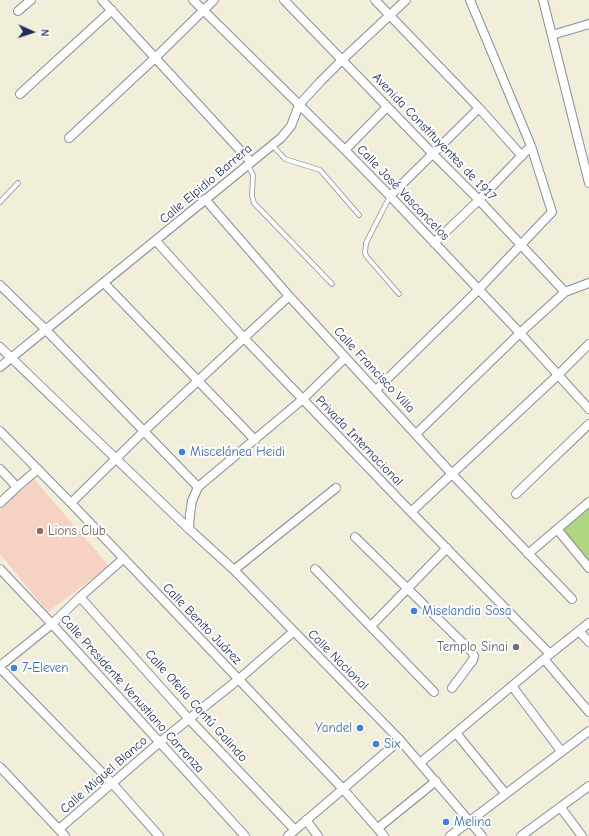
<!DOCTYPE html>
<html>
<head>
<meta charset="utf-8">
<style>
  body { margin:0 }
  #map { position:relative; width:589px; height:836px; overflow:hidden; background:#f1eeda; font-family:"Comic Neue",sans-serif }
  canvas { display:block }
  .north { position:absolute; left:12px; top:12px; width:40px; height:40px; -webkit-text-stroke:3px #fff; paint-order:stroke; rotate:93deg; font-size:11px; font-weight:700; line-height:16px; text-align:center; color:#1b2f5e }
  .north::after { content:''; display:block; margin:auto; width:14px; height:18px; background:#1b2f5e; clip-path:polygon(50% 0,100% 100%,50% 72%,0 100%) }
</style>
</head>
<body>
<div id="map">
<canvas width="589" height="836"></canvas>
<div class="north">N</div>
</div>
<script>
const c = document.querySelector('canvas').getContext('2d');
c.lineJoin = 'round';
function fillPath(path, color) {
  c.fillStyle = color;
  c.fill(path, 'evenodd');
}
function toPath(rows) {
  const path = new Path2D();
  for (const r of rows) {
    path.moveTo(r[0], r[1]);
    for (let i = 2; i < r.length; i += 2) path.lineTo(r[i], r[i + 1]);
  }
  return path;
}
function strokePath(path, color, width, dash) {
  c.strokeStyle = color;
  c.lineWidth = width;
  c.lineCap = dash ? 'butt' : 'round';
  c.setLineDash(dash || []);
  c.stroke(path);
}
function label(font, color, halo, rows, align = 'center') {
  c.font = font + ' "Comic Neue",sans-serif';
  c.lineWidth = 4;
  c.setLineDash([]);
  c.textBaseline = 'middle';
  c.strokeStyle = halo;
  c.fillStyle = color;
  for (const [text, x, y, turn = 0] of rows) {
    c.save();
    c.translate(x, y);
    c.rotate((+turn || 0) * Math.PI / 180);
    c.textAlign = isNaN(turn) ? turn : align;
    if (halo) c.strokeText(text, 0, 0);
    c.fillText(text, 0, 0);
    c.restore();
  }
}
const built = toPath([
  [34,479,109,566,48,612,0,554,0,509]
]);
const green = toPath([
  [589,507,589,573,559,534]
]);
const lane = toPath([
  [272,145,285,159,320,170,359,215],
  [248,165,253,175,252,196,254,203,332,284],
  [390,196,366,243,365,253,367,257,399,294],
  [0,202,18,183]
]);
const street = toPath([
  [102,0,251,162],
  [193,0,345,150,390,196,520,333,589,409],
  [284,0,433,154,479,200,565,292],
  [375,0,479,108,522,156],
  [543,0,589,183],
  [18,11,31,0],
  [552,35,589,24],
  [20,94,112,10],
  [69,138,155,58,214,0],
  [345,150,387,107],
  [390,196,479,108],
  [205,199,289,296,452,474,572,599],
  [156,241,244,338,411,512,550,654],
  [434,243,479,200,531,146],
  [104,283,255,440],
  [0,285,45,329,198,487],
  [0,347,189,529],
  [345,358,303,399,198,487,192,501,190,514,189,529,234,570,400,740,482,836],
  [0,367,281,138,291,126,299,105,320,82,343,59,406,0],
  [376,390,478,290,552,212,531,146,470,0],
  [0,431,71,503,343,789,384,836],
  [416,434,520,333,565,292,589,283],
  [0,469,17,487],
  [516,494,589,424],
  [0,503,17,487,38,469],
  [71,503,144,431,289,296],
  [411,512,558,375,589,344],
  [557,529,589,568],
  [355,537,472,652,474,656,473,660,452,688],
  [528,554,589,502],
  [0,569,52,624,245,836],
  [315,569,434,692],
  [234,570,336,488],
  [80,597,189,719,295,830],
  [371,626,447,548],
  [579,631,589,642],
  [544,659,589,712],
  [0,666,52,624,80,597,123,559],
  [0,668,112,783,159,836],
  [512,686,561,751],
  [456,733,505,793],
  [420,763,550,654,589,623],
  [0,767,65,836],
  [561,808,582,836],
  [306,820,318,836],
  [378,828,436,781],
  [59,829,160,742,239,679,293,632],
  [288,836,400,740],
  [450,836,589,731],
  [521,836,589,786]
]);
const markers = [
  [182,452,4,"#3f7fe0"],
  [40,531,4,"#8d6e63"],
  [414,611,4,"#3f7fe0"],
  [516,647,4,"#6b7280"],
  [14,668,4,"#3f7fe0"],
  [360,728,4,"#3f7fe0"],
  [376,744,4,"#3f7fe0"],
  [446,822,4,"#3f7fe0"]
];
const streetNames = [
  ["Avenida Constituyentes de 1917",434,137,46],
  ["Calle Elpidio Barrera",206,184,-40],
  ["Calle José Vasconcelos",403,193,46],
  ["Calle Francisco Villa",374,370,47],
  ["Privada Internacional",359,441,46],
  ["Calle Benito Juárez",202,624,46],
  ["Calle Nacional",338,660,45],
  ["Calle Presidente Venustiano Carranza",132,694,48],
  ["Calle Ofelia Cantú Galindo",196,706,48],
  ["Calle Miguel Blanco",104,775,-41]
];
const shopNames = [
  ["Miscelánea Heidi",190,452],
  ["Miselandia Sosa",422,611],
  ["7-Eleven",22,668],
  ["Yandel",352,728,"right"],
  ["Six",384,744],
  ["Melina",454,822]
];
const educationNames = [
  ["Lions Club",48,531]
];
const worshipNames = [
  ["Templo Sinai",508,647]
];
fillPath(built, '#f5d2c2');
fillPath(green, '#afd680');
strokePath(lane, '#868e9c', 5.5);
strokePath(street, '#868e9c', 10);
strokePath(lane, '#fff', 4);
strokePath(street, '#fff', 8);
for (const [x, y, r, color] of markers) {
  const dot = new Path2D();
  dot.arc(x, y, r, 0, 2 * Math.PI);
  c.fillStyle = color;
  c.fill(dot);
  strokePath(dot, '#fff', 1.5);
}
label('13px', '#1b2f5e', '#fff', streetNames);
label('13px', '#366cbe', '#fff', shopNames, 'left');
label('13px', '#785e54', '#fff', educationNames, 'left');
label('13px', '#5b616d', '#fff', worshipNames, 'right');
</script>
</body>
</html>
